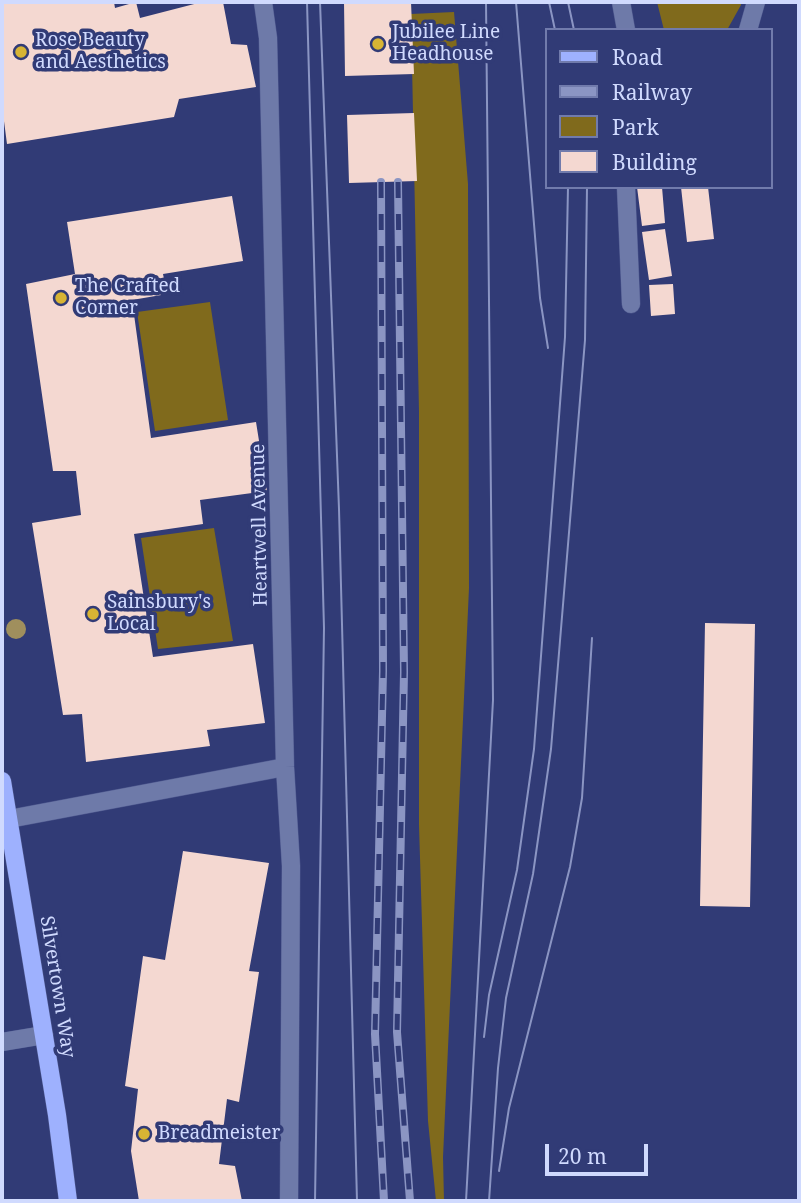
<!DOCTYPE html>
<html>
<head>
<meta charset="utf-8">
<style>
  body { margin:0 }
  #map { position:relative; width:801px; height:1203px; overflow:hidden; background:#313b76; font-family:"Noto Serif",serif }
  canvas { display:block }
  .frame { position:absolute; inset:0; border:4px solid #d0dafe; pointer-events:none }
  .legend { position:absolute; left:545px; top:28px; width:228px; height:161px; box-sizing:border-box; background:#313b76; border:2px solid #717bac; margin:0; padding:9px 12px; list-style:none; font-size:21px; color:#d0dafe }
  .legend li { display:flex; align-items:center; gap:14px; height:35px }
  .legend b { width:35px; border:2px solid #717bac }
  .scale { position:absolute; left:545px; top:1144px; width:103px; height:32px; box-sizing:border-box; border:4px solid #d0dafe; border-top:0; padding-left:9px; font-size:21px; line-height:24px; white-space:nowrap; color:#d0dafe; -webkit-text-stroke:5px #313b76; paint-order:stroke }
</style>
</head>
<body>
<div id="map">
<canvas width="801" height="1203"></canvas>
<div class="frame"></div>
<ul class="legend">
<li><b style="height:9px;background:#9eb1fe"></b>Road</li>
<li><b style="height:9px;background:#8b95c3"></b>Railway</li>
<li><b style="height:19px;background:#806a1c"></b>Park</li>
<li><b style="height:19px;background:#f4d8d1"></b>Building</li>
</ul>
<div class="scale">20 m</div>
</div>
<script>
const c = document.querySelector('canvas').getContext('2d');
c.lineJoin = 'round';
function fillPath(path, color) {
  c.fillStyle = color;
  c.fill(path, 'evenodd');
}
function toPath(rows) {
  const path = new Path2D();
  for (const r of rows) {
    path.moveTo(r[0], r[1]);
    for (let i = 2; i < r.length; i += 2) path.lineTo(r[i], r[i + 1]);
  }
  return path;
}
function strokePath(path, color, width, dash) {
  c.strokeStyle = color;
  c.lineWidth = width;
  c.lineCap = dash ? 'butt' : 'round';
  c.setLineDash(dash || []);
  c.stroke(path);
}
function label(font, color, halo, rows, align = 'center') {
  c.font = font + ' "Noto Serif",serif';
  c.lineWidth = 7;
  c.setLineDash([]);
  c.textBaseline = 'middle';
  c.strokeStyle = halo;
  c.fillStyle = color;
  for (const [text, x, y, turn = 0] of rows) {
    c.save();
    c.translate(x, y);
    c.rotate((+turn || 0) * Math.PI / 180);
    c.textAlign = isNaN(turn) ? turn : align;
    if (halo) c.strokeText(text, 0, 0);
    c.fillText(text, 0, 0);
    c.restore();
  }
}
const green = toPath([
  [657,2,741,2,741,5,727,30,664,30],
  [454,12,468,184,469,588,443,1157,444,1201,436,1201,428,1121,419,825,419,412,411,14],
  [210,302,228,420,155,431,137,312],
  [214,528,233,641,158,649,141,538]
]);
const building = toPath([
  [2,2,114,2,115,8,136,2,140,18,202,2,223,2,231,44,247,45,256,87,179,99,174,117,7,144,2,106],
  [344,2,411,2,414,74,345,76],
  [414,113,417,181,349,183,347,115],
  [637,187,662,187,665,223,642,226],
  [681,187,708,187,714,239,687,242],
  [232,196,243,261,163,274,167,294,132,300,151,438,256,422,267,491,200,500,203,524,134,534,153,657,253,644,265,723,207,730,210,746,86,762,82,714,63,715,32,523,81,515,76,471,53,471,26,284,75,274,67,222],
  [665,229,672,276,649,280,642,232],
  [673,284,675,314,651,316,649,285],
  [705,623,755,624,750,907,700,906],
  [183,851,269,863,249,971,259,972,239,1102,227,1099,219,1164,235,1166,242,1201,139,1201,131,1151,138,1089,125,1086,143,956,165,960]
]);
const minor = toPath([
  [263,2,268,38,285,767,291,866,289,1201],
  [621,2,626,30],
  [748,30,756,2],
  [626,187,631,304],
  [9,819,285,767],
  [2,1042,44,1035]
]);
const major = toPath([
  [2,781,57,1115,68,1201]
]);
const tram = toPath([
  [307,2,324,628,315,1201],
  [320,2,339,509,357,1201],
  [516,2,540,298,548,348],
  [549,2,555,30],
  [568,2,574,30],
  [484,1037,489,995,517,870,534,749,565,337,568,187],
  [499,1171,509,1108,570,867,582,798,592,638],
  [466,1201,493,700,486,2],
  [489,1201,498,1068,506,998,533,874,551,749,585,340,587,187]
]);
const rail = toPath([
  [381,182,383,671,375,1034,384,1201],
  [398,182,404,672,397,1032,410,1201]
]);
const trees = [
  [16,629]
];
const markers = [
  [378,44,7,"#d7b434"],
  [21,52,7,"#d7b434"],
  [61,298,7,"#d7b434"],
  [93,614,7,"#d7b434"],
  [144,1134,7,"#d7b434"]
];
const poiNames = [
  ["Jubilee Line",392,33],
  ["Headhouse",392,55],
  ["Rose Beauty",35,41],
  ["and Aesthetics",35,63],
  ["The Crafted",75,287],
  ["Corner",75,309],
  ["Sainsbury's",107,603],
  ["Local",107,625],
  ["Breadmeister",158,1134]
];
const streetNames = [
  ["Heartwell Avenue",260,525,-91],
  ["Silvertown Way",57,987,81]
];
fillPath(green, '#806a1c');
fillPath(building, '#f4d8d1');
strokePath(minor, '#4e588e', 19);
strokePath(major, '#4e588e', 19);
strokePath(minor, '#6e7aa9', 18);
strokePath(major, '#9eb1fe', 18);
strokePath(tram, '#8b95c3', 2);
strokePath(rail, '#8b95c3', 8);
strokePath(rail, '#313b76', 5, [16]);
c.fillStyle = '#a08f5d';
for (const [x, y] of trees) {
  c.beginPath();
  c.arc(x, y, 10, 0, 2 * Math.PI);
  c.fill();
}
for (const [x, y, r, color] of markers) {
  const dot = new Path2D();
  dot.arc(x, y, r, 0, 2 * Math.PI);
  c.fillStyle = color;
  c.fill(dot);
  strokePath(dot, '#313b76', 2.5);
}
label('19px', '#d0dafe', '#313b76', poiNames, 'left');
label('19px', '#d0dafe', '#313b76', streetNames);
</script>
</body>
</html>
